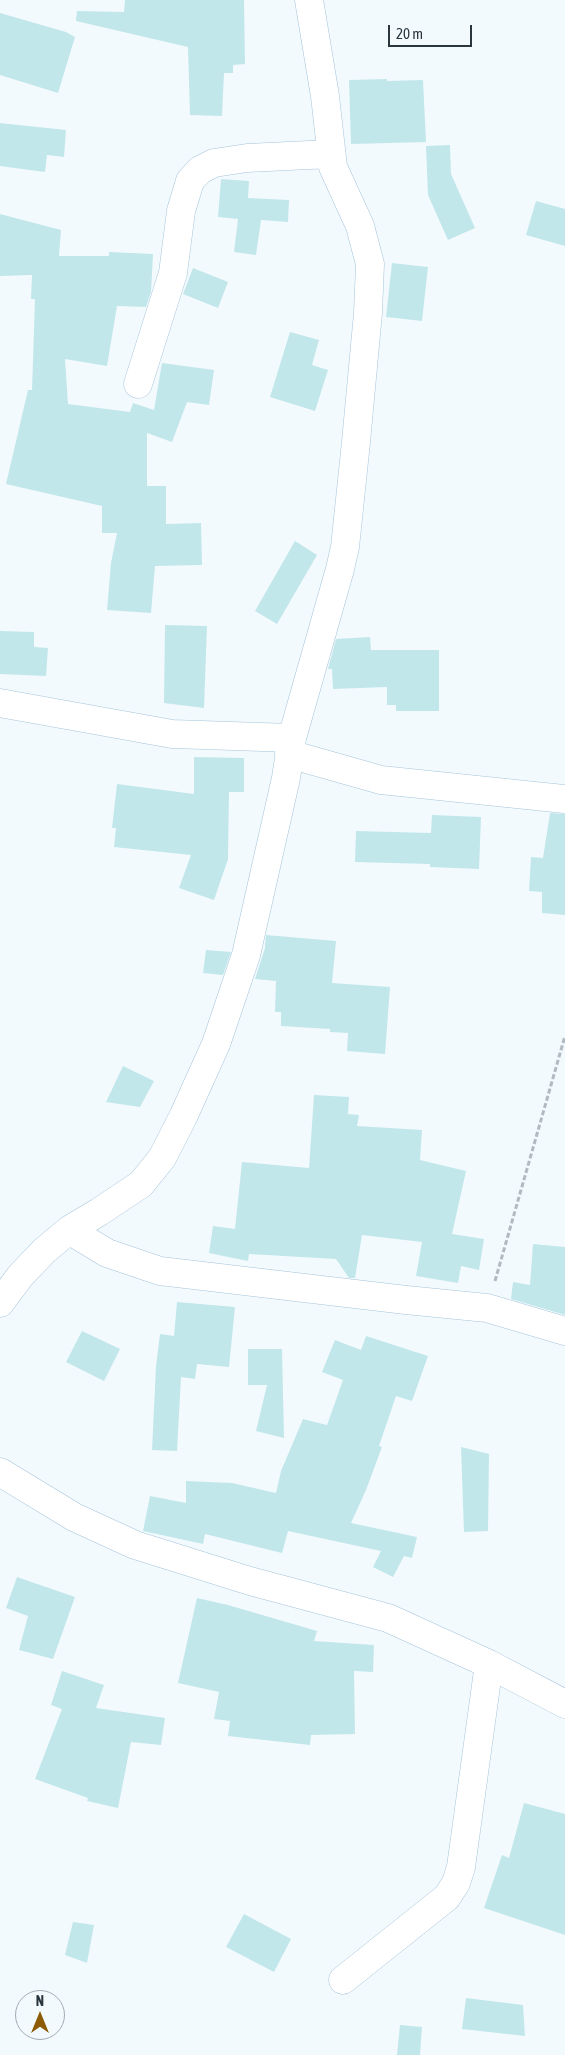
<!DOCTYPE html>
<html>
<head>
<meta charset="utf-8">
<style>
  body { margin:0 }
  #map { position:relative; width:565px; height:2055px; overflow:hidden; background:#f3fafe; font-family:"Asap Condensed",sans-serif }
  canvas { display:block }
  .north { position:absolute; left:15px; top:1990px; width:50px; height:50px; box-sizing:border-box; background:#f3fafe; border:1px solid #a2acb1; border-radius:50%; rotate:0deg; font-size:14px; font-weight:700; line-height:20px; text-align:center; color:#29363e }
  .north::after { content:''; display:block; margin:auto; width:18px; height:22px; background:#8c5b05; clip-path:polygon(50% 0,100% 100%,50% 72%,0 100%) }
  .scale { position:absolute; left:388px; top:25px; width:84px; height:22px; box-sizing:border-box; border:2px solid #29363e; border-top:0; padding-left:6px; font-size:15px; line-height:18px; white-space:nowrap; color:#29363e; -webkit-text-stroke:4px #f3fafe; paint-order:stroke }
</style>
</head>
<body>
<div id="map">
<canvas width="565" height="2055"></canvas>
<div class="north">N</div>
<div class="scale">20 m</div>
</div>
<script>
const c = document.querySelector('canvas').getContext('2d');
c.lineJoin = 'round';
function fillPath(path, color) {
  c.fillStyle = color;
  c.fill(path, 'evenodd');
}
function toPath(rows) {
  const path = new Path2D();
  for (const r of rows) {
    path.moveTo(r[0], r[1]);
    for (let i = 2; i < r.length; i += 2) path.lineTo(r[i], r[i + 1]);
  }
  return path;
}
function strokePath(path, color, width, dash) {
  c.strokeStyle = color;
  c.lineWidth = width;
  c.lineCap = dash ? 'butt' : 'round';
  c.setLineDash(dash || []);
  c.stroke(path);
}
const building = toPath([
  [125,0,244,0,245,64,233,65,233,73,224,73,222,116,190,115,188,47,76,21,77,11,124,12],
  [0,13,66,32,75,37,58,93,0,75],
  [387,79,387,81,423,80,426,142,351,144,349,80],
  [0,123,66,130,64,157,47,155,45,172,0,166],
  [450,145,451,174,475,228,448,240,428,195,426,146],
  [221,179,249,181,248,198,289,200,288,222,261,220,256,255,234,252,238,219,218,217],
  [536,201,565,209,565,246,526,235],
  [0,214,61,230,59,256,109,256,109,252,153,254,151,292,146,307,117,306,107,366,65,359,68,404,130,412,133,403,154,410,162,363,214,370,209,405,187,402,172,442,147,433,147,486,166,486,166,524,201,523,202,565,155,566,151,613,107,610,111,563,117,533,102,533,102,506,6,484,28,390,32,390,35,299,31,299,32,275,0,276],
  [392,263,428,267,422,321,386,317],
  [193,268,228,282,218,308,183,294],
  [290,332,319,340,312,365,328,370,315,411,270,397],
  [295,541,317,555,277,624,255,611],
  [165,625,207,626,204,708,164,703],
  [0,631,34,632,34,647,48,648,46,676,0,674],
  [370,637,371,650,439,650,439,711,396,711,396,705,387,705,387,687,333,689,332,669,328,669,336,639],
  [194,757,244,758,244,792,229,792,228,859,214,900,179,888,191,855,114,847,116,828,112,828,117,784,194,794],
  [550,813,565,814,565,915,542,913,542,892,529,891,531,857,543,858],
  [432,815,481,817,479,869,430,867,430,864,355,862,356,831,431,833],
  [266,935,336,941,332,983,390,987,385,1054,347,1051,348,1033,330,1032,330,1029,281,1026,281,1012,275,1012,276,981,255,979,265,948],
  [206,950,231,952,223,975,203,973],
  [123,1066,154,1081,140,1107,106,1102],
  [314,1095,349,1097,348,1114,359,1115,357,1126,422,1130,420,1160,466,1171,452,1234,484,1239,479,1270,461,1266,458,1283,416,1276,422,1242,362,1235,355,1278,349,1278,336,1259,249,1254,248,1261,209,1253,213,1226,235,1229,242,1162,309,1168],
  [533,1244,565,1247,565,1315,511,1299,513,1282,530,1285],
  [177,1302,235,1307,229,1367,197,1364,195,1379,181,1377,177,1451,152,1450,156,1366,160,1334,174,1336],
  [82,1331,120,1349,104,1381,66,1362],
  [366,1336,428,1356,412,1401,396,1396,379,1446,382,1447,366,1490,351,1523,417,1537,412,1558,404,1556,393,1577,373,1567,381,1551,288,1531,282,1553,205,1534,203,1544,143,1531,150,1496,186,1503,186,1481,232,1483,276,1493,281,1471,303,1419,327,1425,343,1380,322,1372,335,1340,361,1350],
  [248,1349,282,1349,284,1438,256,1431,267,1385,248,1385],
  [461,1447,489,1454,488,1531,464,1532],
  [17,1577,75,1597,53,1659,19,1650,28,1616,6,1608],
  [197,1598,228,1605,317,1631,314,1641,374,1645,373,1672,354,1671,355,1734,311,1735,310,1745,228,1736,230,1721,214,1719,219,1692,178,1683],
  [62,1671,104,1685,96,1708,165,1718,161,1745,131,1742,118,1808,87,1801,88,1798,35,1779,62,1709,51,1705],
  [524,1803,565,1814,565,1935,484,1908,502,1855,509,1858],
  [244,1914,291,1939,274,1972,226,1947],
  [73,1922,94,1925,87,1963,65,1955],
  [466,1998,523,2005,525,2036,462,2029],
  [400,2025,422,2027,420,2055,397,2055]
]);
const path = toPath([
  [495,1281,565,1036]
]);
const minor = toPath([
  [138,384,173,273,181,211,190,181,200,170,214,163,247,158,330,154],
  [0,703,172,734,292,738],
  [289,754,381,780,565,799],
  [69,1230,107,1253,160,1271,406,1300,487,1308,565,1331],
  [0,1303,21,1275,44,1251,69,1230,99,1212,141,1184,162,1158,183,1117,216,1044,246,955,286,778,292,738,340,569,345,547,356,442,368,313,370,264,360,226,333,167,325,96,309,0],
  [0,1472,74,1517,135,1545,250,1581,388,1618,489,1664,565,1704],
  [343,1980,447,1897,456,1883,461,1867,489,1664]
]);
fillPath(building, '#c1e7eb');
strokePath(minor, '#a5c4da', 29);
strokePath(path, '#b1bac0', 3, [5, 2.5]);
strokePath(minor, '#fff', 28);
</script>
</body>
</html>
